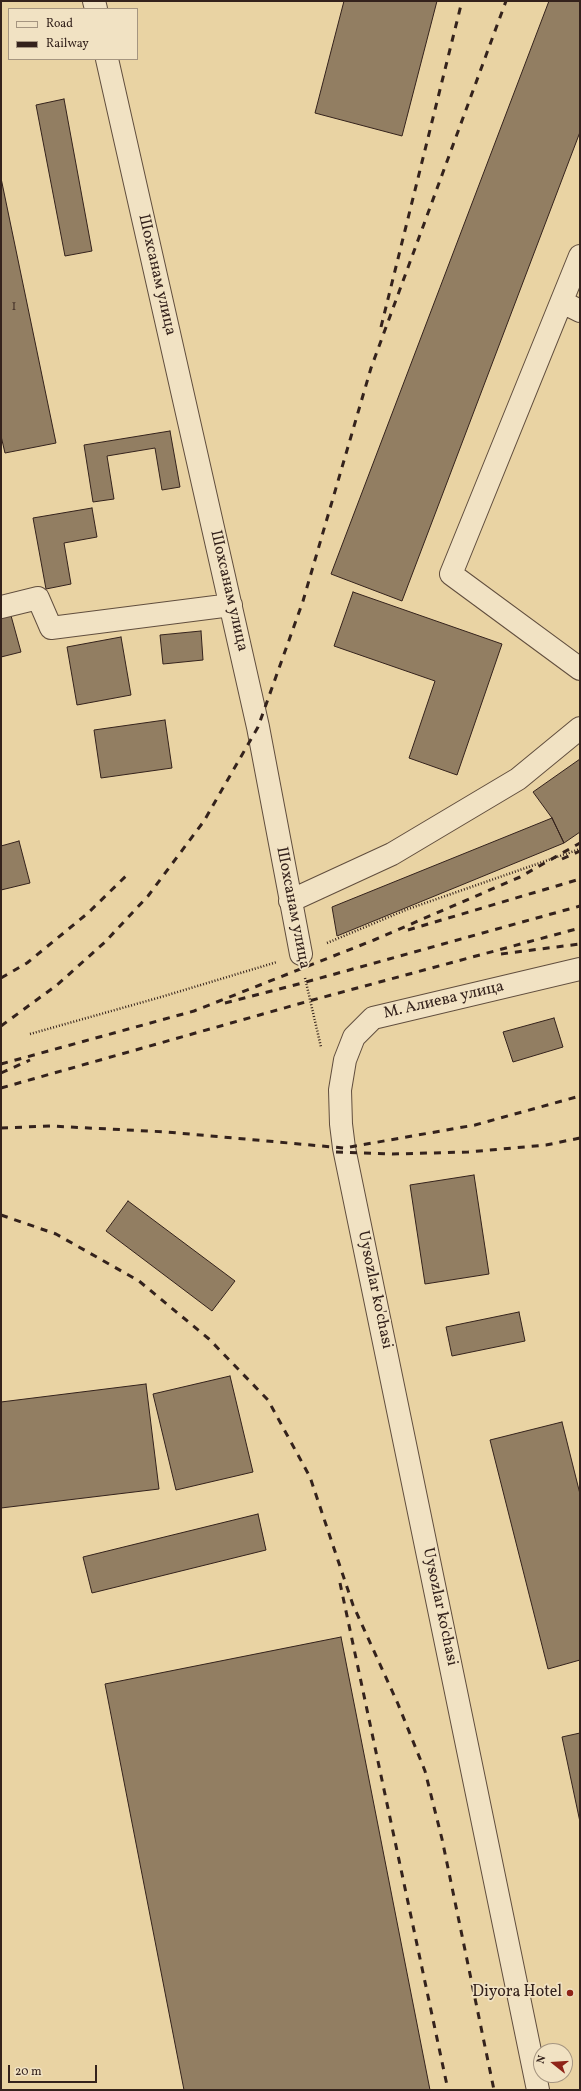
<!DOCTYPE html>
<html>
<head>
<meta charset="utf-8">
<style>
  body { margin:0 }
  #map { position:relative; width:581px; height:2091px; overflow:hidden; background:#e9d3a3; font-family:Vollkorn,serif }
  canvas { display:block }
  .frame { position:absolute; inset:0; border:2px solid #34221c; pointer-events:none }
  .legend { position:absolute; left:8px; top:8px; width:130px; height:52px; box-sizing:border-box; background:#f1e2c3; border:1px solid #a59580; margin:0; padding:5px 7px; list-style:none; font-size:12px; color:#34221c }
  .legend li { display:flex; align-items:center; gap:8px; height:20px }
  .legend b { width:20px; border:1px solid #a59580 }
  .north { position:absolute; left:533px; top:2043px; width:40px; height:40px; box-sizing:border-box; background:#f1e2c3; border:1px solid #a59580; border-radius:50%; rotate:287deg; font-size:11px; font-weight:700; line-height:16px; text-align:center; color:#34221c }
  .north::after { content:''; display:block; margin:auto; width:14px; height:18px; background:#8f2418; clip-path:polygon(50% 0,100% 100%,50% 72%,0 100%) }
  .scale { position:absolute; left:8px; top:2065px; width:89px; height:18px; box-sizing:border-box; border:2px solid #34221c; border-top:0; padding-left:5px; font-size:12px; line-height:14px; white-space:nowrap; color:#34221c; -webkit-text-stroke:3px #f1e2c3; paint-order:stroke }
</style>
</head>
<body>
<div id="map">
<canvas width="581" height="2091"></canvas>
<div class="frame"></div>
<ul class="legend">
<li><b style="height:5px;background:#f1e2c3"></b>Road</li>
<li><b style="height:5px;background:#34221c"></b>Railway</li>
</ul>
<div class="north">N</div>
<div class="scale">20 m</div>
</div>
<script>
const c = document.querySelector('canvas').getContext('2d');
c.lineJoin = 'round';
function fillPath(path, color) {
  c.fillStyle = color;
  c.fill(path, 'evenodd');
}
function toPath(rows) {
  const path = new Path2D();
  for (const r of rows) {
    path.moveTo(r[0], r[1]);
    for (let i = 2; i < r.length; i += 2) path.lineTo(r[i], r[i + 1]);
  }
  return path;
}
function strokePath(path, color, width, dash) {
  c.strokeStyle = color;
  c.lineWidth = width;
  c.lineCap = dash ? 'butt' : 'round';
  c.setLineDash(dash || []);
  c.stroke(path);
}
function label(font, color, halo, rows, align = 'center') {
  c.font = font + ' Vollkorn,serif';
  c.lineWidth = 3.5;
  c.setLineDash([]);
  c.textBaseline = 'middle';
  c.strokeStyle = halo;
  c.fillStyle = color;
  for (const [text, x, y, turn = 0] of rows) {
    c.save();
    c.translate(x, y);
    c.rotate((+turn || 0) * Math.PI / 180);
    c.textAlign = isNaN(turn) ? turn : align;
    if (halo) c.strokeText(text, 0, 0);
    c.fillText(text, 0, 0);
    c.restore();
  }
}
const building = toPath([
  [344,1,437,1,402,136,315,113,344,1],
  [549,1,580,1,580,132,402,601,331,574,549,1],
  [64,99,92,251,65,256,36,105,64,99],
  [1,178,56,443,5,453,1,436,1,178],
  [170,431,180,487,162,490,155,448,107,456,114,499,93,502,84,445,170,431],
  [92,508,97,537,64,543,71,584,46,589,33,518,92,508],
  [353,592,502,644,457,775,409,758,435,681,334,646,353,592],
  [10,612,21,652,1,657,1,614,10,612],
  [201,631,203,660,163,664,160,635,201,631],
  [121,637,131,695,77,705,67,647,121,637],
  [165,720,172,768,101,778,94,730,165,720],
  [580,759,580,832,564,843,552,818,533,792,580,759],
  [552,818,564,843,337,936,332,907,552,818],
  [19,841,30,883,1,890,1,846,19,841],
  [554,1018,563,1047,513,1062,503,1032,554,1018],
  [474,1175,489,1274,425,1284,410,1185,474,1175],
  [128,1201,235,1281,212,1311,106,1231,128,1201],
  [519,1312,525,1341,452,1356,446,1327,519,1312],
  [230,1376,253,1472,176,1490,153,1394,230,1376],
  [146,1384,159,1489,1,1508,1,1402,146,1384],
  [562,1422,580,1494,580,1660,548,1669,490,1440,562,1422],
  [258,1514,266,1550,92,1593,83,1557,258,1514],
  [341,1637,430,2090,184,2090,105,1684,341,1637],
  [580,1733,580,1822,562,1737,580,1733]
]);
const path = toPath([
  [327,943,408,909,580,849],
  [305,978,321,1047],
  [30,1034,161,997,277,962]
]);
const minor = toPath([
  [94,1,96,9],
  [107,59,258,727,301,954],
  [580,256,451,574,580,669],
  [562,302,580,311],
  [1,607,38,598,51,628,231,605],
  [290,901,392,854,518,779,580,728],
  [538,2090,344,1148,341,1124,340,1090,345,1060,354,1037,373,1018,580,969]
]);
const rail = toPath([
  [381,327,462,1],
  [562,859,580,851],
  [408,930,580,879],
  [501,954,580,944],
  [1,978,27,963,88,913,129,873],
  [225,1003,306,982,580,906],
  [1,1026,57,985,105,942,148,896,204,821,258,727,303,601,371,368,506,1],
  [1,1064,194,1011,374,940,520,877,580,843],
  [1,1073,30,1060],
  [1,1088,309,1001,580,928],
  [1,1128,50,1126,167,1132,344,1148,475,1125,580,1096],
  [336,1152,392,1154,468,1152,546,1145,580,1138],
  [1,1215,56,1234,139,1281,209,1339,268,1400,310,1477,353,1605,398,1704,425,1771,442,1839,494,2090],
  [340,1583,448,2090]
]);
const markers = [
  [570,1993,4,"#8f2418"]
];
const numberNames = [
  ["1",14,307]
];
const streetNames = [
  ["Шохсанам улица",156,275,77],
  ["Шохсанам улица",228,591,77],
  ["Шохсанам улица",292,908,79],
  ["М. Алиева улица",444,1001,-13],
  ["Uysozlar ko'chasi",374,1290,78],
  ["Uysozlar ko'chasi",439,1607,78]
];
const poiNames = [
  ["Diyora Hotel",562,1993]
];
fillPath(building, '#927e62');
strokePath(building, '#34221c', 1);
strokePath(minor, '#614e3e', 24);
strokePath(path, '#34221c', 2.5, [1, 2]);
strokePath(minor, '#f1e2c3', 22);
strokePath(rail, '#34221c', 3, [7, 7]);
for (const [x, y, r, color] of markers) {
  const dot = new Path2D();
  dot.arc(x, y, r, 0, 2 * Math.PI);
  c.fillStyle = color;
  c.fill(dot);
  strokePath(dot, '#f1e2c3', 1.5);
}
label('14px', '#4c392e', null, numberNames);
label('16px', '#34221c', '#f1e2c3', streetNames);
label('16px', '#34221c', '#f1e2c3', poiNames, 'right');
</script>
</body>
</html>
